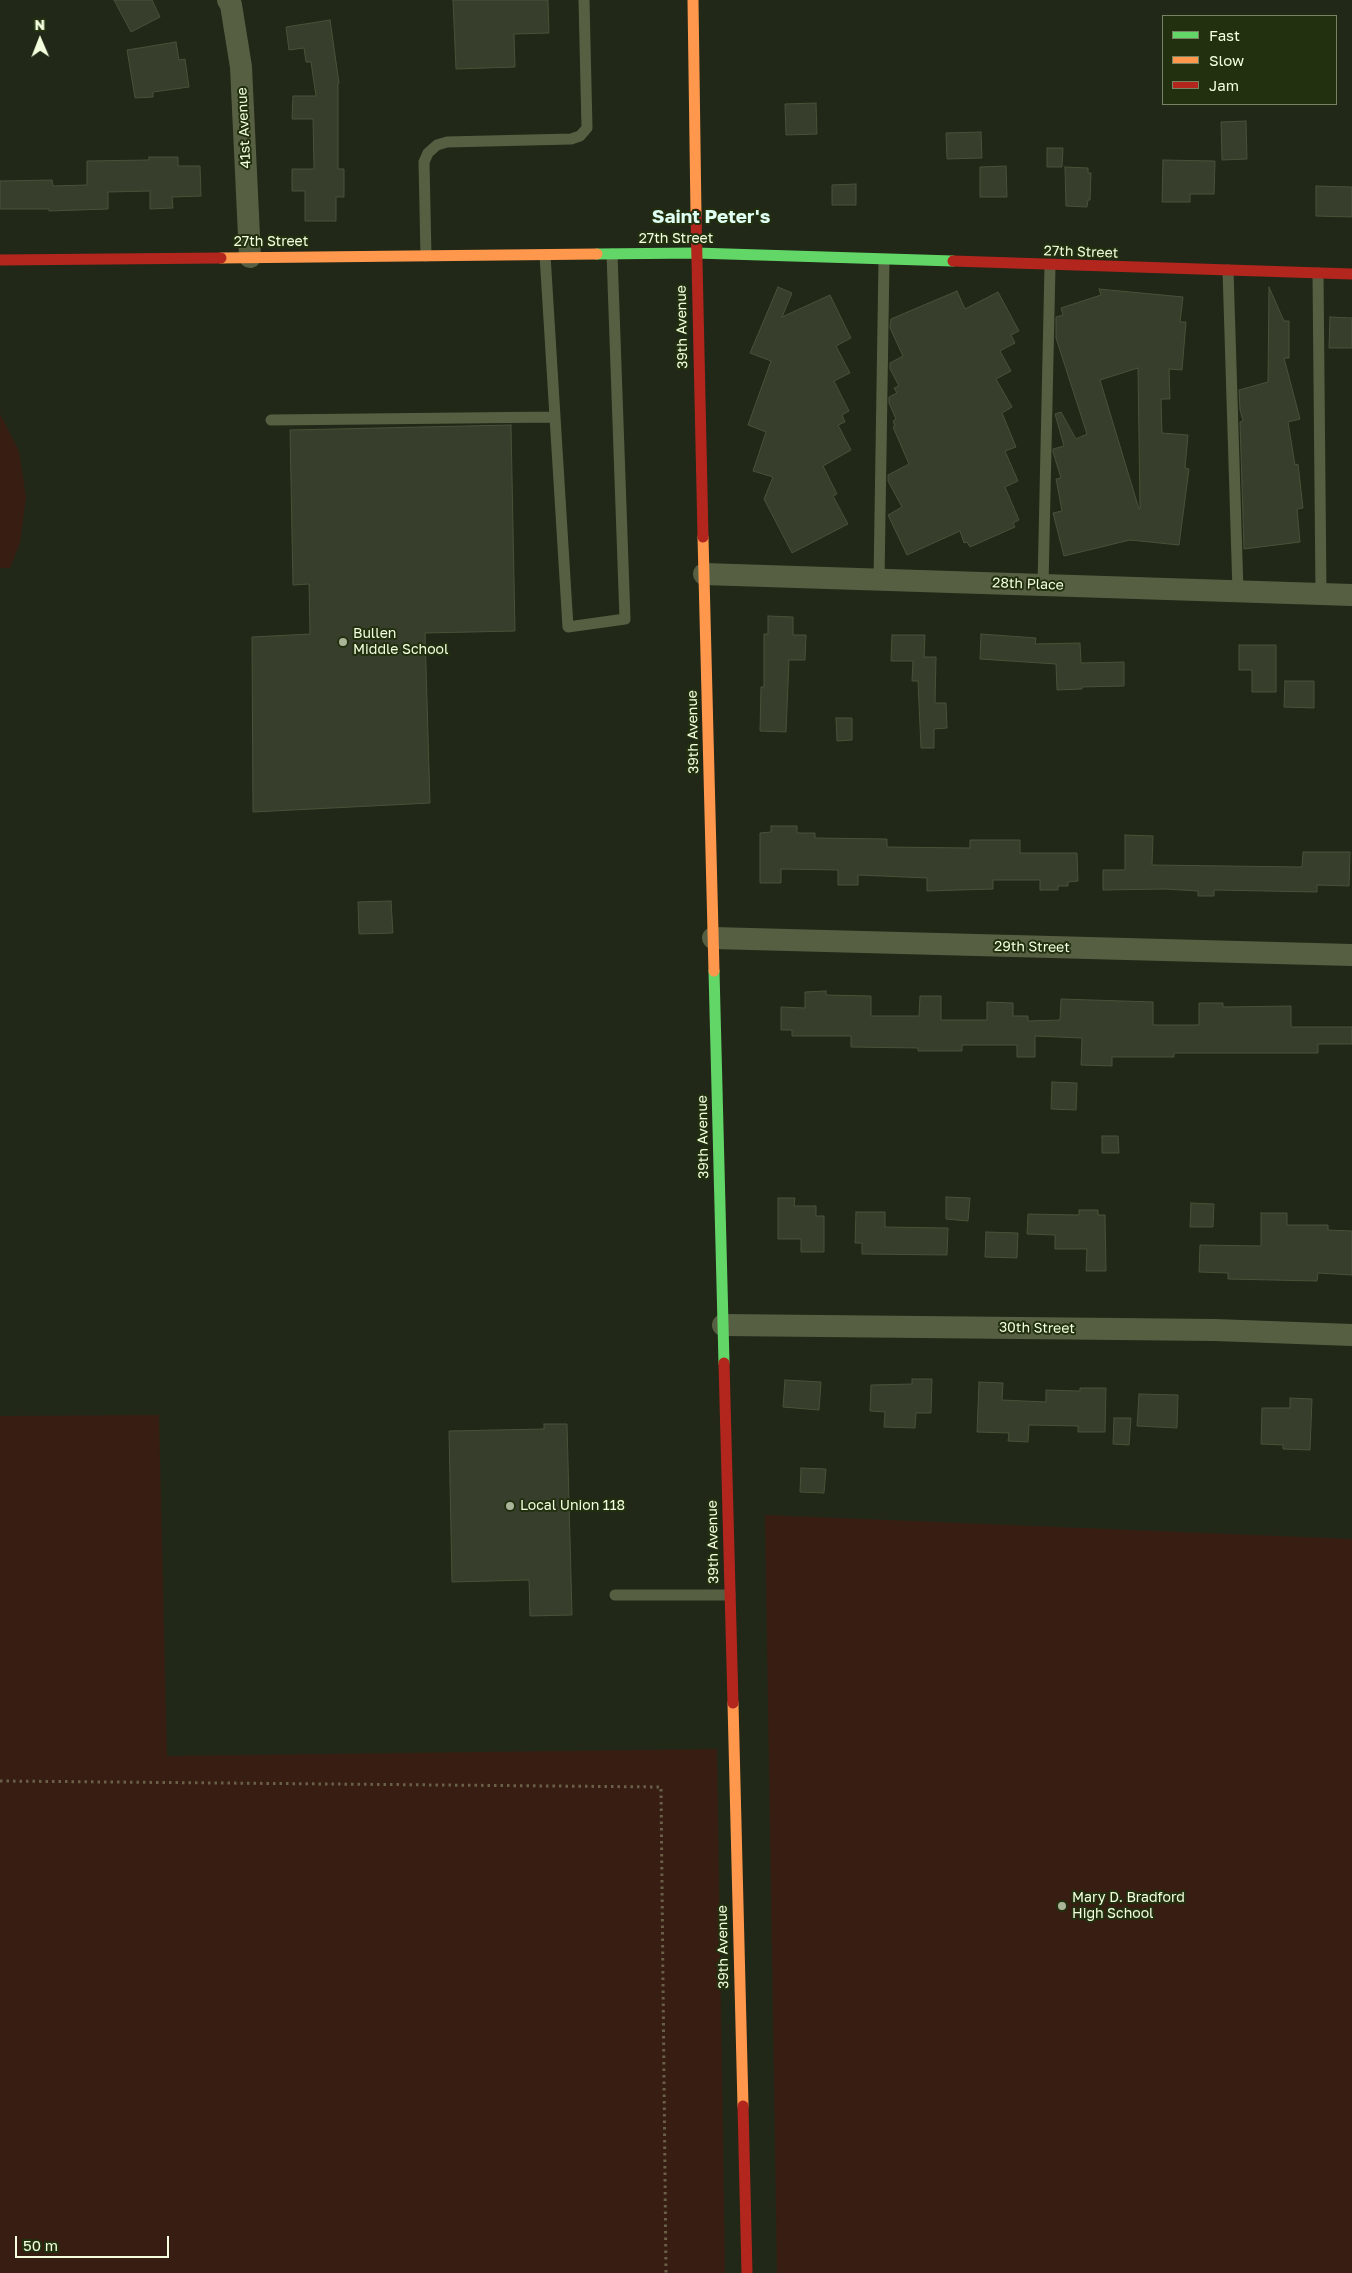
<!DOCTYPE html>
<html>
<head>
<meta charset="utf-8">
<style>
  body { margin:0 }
  #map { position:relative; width:1352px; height:2273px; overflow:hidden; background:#212817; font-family:"Golos Text",sans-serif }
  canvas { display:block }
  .legend { position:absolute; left:1162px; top:15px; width:175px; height:90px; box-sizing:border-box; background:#22300f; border:1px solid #768362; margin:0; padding:6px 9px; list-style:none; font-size:15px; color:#f3ffde }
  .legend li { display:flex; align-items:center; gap:10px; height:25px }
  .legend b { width:25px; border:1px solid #768362 }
  .north { position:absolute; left:15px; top:15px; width:50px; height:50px; -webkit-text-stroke:4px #22300f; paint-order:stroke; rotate:359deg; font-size:14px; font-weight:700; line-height:20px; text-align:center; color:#f3ffde }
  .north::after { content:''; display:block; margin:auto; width:18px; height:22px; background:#f3ffde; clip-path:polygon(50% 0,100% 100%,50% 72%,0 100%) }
  .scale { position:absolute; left:15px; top:2236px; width:154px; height:22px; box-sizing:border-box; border:2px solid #f3ffde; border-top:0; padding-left:6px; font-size:15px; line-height:18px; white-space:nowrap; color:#f3ffde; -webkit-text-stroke:4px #22300f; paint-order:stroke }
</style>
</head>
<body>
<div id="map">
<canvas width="1352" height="2273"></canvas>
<ul class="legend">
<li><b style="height:6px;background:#63d668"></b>Fast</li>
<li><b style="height:6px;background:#ff974d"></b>Slow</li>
<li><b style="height:6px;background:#b3261e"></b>Jam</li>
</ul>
<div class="north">N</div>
<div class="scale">50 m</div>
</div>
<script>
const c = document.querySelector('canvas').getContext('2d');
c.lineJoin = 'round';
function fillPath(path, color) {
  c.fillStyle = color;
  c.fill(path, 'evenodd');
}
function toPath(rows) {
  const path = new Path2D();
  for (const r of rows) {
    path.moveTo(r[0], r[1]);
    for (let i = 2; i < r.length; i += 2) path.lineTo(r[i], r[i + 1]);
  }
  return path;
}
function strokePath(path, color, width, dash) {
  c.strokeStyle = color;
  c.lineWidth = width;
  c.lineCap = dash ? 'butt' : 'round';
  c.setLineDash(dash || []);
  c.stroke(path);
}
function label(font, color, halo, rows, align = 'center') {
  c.font = font + ' "Golos Text",sans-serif';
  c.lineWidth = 4;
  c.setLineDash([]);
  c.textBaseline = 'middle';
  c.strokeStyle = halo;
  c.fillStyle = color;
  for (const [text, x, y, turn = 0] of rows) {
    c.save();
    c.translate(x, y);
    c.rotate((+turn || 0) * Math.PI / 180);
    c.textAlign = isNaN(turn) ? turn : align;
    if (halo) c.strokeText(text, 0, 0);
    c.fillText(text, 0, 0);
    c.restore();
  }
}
const green = toPath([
  [0,414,19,451,26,497,20,543,10,568,0,568],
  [159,1415,167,1756,717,1749,725,2273,0,2273,0,1416],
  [765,1515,1352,1539,1352,2273,777,2273]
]);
const building = toPath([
  [114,0,152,0,160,17,131,32,114,0],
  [453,0,548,0,549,33,514,34,515,67,456,69,453,0],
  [330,20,339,83,338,83,338,169,344,169,344,197,336,197,336,221,305,221,305,191,292,191,292,169,314,169,313,119,292,119,293,96,316,96,311,62,306,62,304,48,289,50,286,27,330,20],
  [176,42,179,60,185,59,189,87,153,92,153,97,135,98,127,50,176,42],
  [816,103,817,134,786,135,785,104,816,103],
  [1246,121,1247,159,1222,160,1221,122,1246,121],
  [981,132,982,158,947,159,946,133,981,132],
  [1047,148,1063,148,1062,167,1047,167,1047,148],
  [149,157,178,157,178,166,200,166,201,196,172,197,173,208,150,209,150,191,108,192,108,209,49,211,49,209,0,209,0,181,52,180,53,186,87,185,87,161,149,160,149,157],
  [1163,160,1215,161,1214,194,1190,194,1190,202,1162,202,1163,160],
  [1006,166,1007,197,980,197,980,167,1006,166],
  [1065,167,1088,168,1088,173,1091,173,1090,200,1088,200,1087,207,1066,206,1065,167],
  [856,184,856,205,832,205,832,185,856,184],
  [1316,186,1352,187,1352,217,1316,216,1316,186],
  [778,287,792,293,782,317,830,295,851,338,836,346,850,373,834,381,849,411,842,415,845,422,838,425,851,450,823,466,837,494,833,496,848,524,792,553,764,499,773,477,753,471,766,432,748,425,771,361,750,353,778,287],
  [1269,287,1284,321,1289,321,1289,358,1284,358,1300,419,1288,422,1295,465,1298,464,1303,508,1297,509,1300,542,1244,549,1240,422,1243,421,1240,410,1239,390,1268,382,1269,287],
  [1099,289,1183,297,1180,322,1186,322,1182,370,1169,369,1170,399,1161,399,1162,433,1188,435,1185,468,1189,469,1179,545,1130,540,1064,556,1053,513,1062,511,1056,479,1061,478,1053,452,1053,449,1064,446,1055,414,1061,412,1076,439,1087,434,1056,338,1056,317,1063,315,1061,308,1101,295,1099,289],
  [1138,368,1140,508,1139,509,1100,380,1138,368],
  [957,291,965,309,998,292,1019,331,1011,335,1015,343,1000,351,1011,371,996,379,1012,407,1002,413,1016,447,1005,451,1018,481,1005,487,1019,520,1013,523,1015,527,970,547,967,542,964,543,960,531,907,555,888,515,902,507,888,481,888,475,909,464,893,427,895,426,893,421,896,419,889,403,889,397,897,393,894,388,899,386,890,369,890,363,903,356,890,328,891,319,957,291],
  [1330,317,1352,318,1352,348,1329,348,1330,317],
  [511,425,515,631,425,633,430,803,253,812,252,637,310,634,309,584,293,585,290,430,511,425],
  [768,616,793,617,793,635,806,635,805,660,789,660,786,732,760,731,761,687,764,687,764,634,768,634,768,616],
  [981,634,1036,638,1035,644,1080,643,1081,663,1124,662,1124,686,1082,687,1082,689,1057,690,1056,664,980,659,981,634],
  [892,635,925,635,924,657,936,657,935,703,946,703,947,728,934,729,934,748,921,748,918,681,912,681,913,661,891,661,892,635],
  [1239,645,1276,645,1276,692,1252,692,1252,670,1239,670,1239,645],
  [1285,681,1314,681,1314,708,1284,707,1285,681],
  [836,718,852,718,852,740,837,741,836,718],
  [771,826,797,826,797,833,815,833,815,838,887,839,887,847,970,848,970,840,1020,840,1020,853,1077,853,1078,881,1068,882,1068,886,1058,886,1058,890,1040,890,1040,880,993,880,993,889,927,891,927,878,858,875,858,885,838,885,838,870,781,869,781,883,760,883,760,833,771,832,771,826],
  [1125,835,1153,836,1152,865,1302,867,1303,852,1350,852,1349,886,1317,885,1317,892,1214,890,1214,896,1198,896,1198,891,1165,889,1103,890,1103,870,1125,870,1125,835],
  [391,901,393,933,359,934,358,902,391,901],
  [826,991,826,995,871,996,871,1016,919,1016,920,996,941,996,941,1020,987,1020,987,1002,1013,1003,1013,1016,1028,1016,1028,1021,1060,1020,1061,999,1153,1002,1153,1025,1199,1025,1199,1003,1223,1003,1223,1007,1291,1006,1291,1027,1352,1027,1352,1044,1318,1044,1318,1053,1174,1053,1174,1057,1112,1057,1112,1066,1081,1065,1082,1038,1035,1036,1035,1057,1017,1057,1017,1045,962,1045,962,1051,918,1051,918,1048,851,1047,851,1036,792,1036,792,1030,781,1030,781,1007,805,1008,805,992,826,991],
  [1052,1082,1077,1083,1076,1110,1051,1109,1052,1082],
  [1102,1136,1118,1136,1119,1153,1102,1153,1102,1136],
  [946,1197,970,1198,968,1221,946,1219,946,1197],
  [778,1198,795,1198,794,1206,816,1206,816,1216,824,1216,824,1252,801,1252,801,1239,778,1239,778,1198],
  [1191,1203,1214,1204,1213,1227,1190,1227,1191,1203],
  [1079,1210,1098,1210,1098,1215,1105,1215,1106,1271,1086,1271,1087,1249,1055,1249,1055,1235,1027,1234,1028,1214,1079,1215,1079,1210],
  [856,1212,885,1212,885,1227,948,1228,947,1255,862,1254,862,1243,855,1243,856,1212],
  [1261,1213,1287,1213,1287,1225,1328,1225,1328,1230,1352,1231,1352,1275,1318,1273,1317,1281,1228,1279,1228,1273,1199,1272,1200,1245,1261,1246,1261,1213],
  [986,1232,1018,1233,1017,1258,985,1257,986,1232],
  [912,1379,932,1379,931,1413,916,1413,915,1428,884,1427,885,1412,870,1411,871,1385,912,1384,912,1379],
  [785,1380,821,1382,819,1410,783,1407,785,1380],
  [979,1382,1003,1383,1002,1400,1046,1402,1046,1390,1080,1391,1080,1388,1106,1388,1105,1432,1078,1432,1078,1426,1029,1425,1028,1442,1008,1441,1009,1433,977,1432,979,1382],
  [1139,1394,1178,1395,1177,1428,1137,1426,1139,1394],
  [1290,1398,1312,1399,1310,1450,1283,1449,1283,1445,1261,1444,1262,1408,1290,1408,1290,1398],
  [1114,1418,1131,1418,1129,1445,1113,1444,1114,1418],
  [544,1424,567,1424,572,1615,530,1616,529,1580,452,1582,449,1431,544,1429,544,1424],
  [801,1468,826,1469,824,1493,800,1492,801,1468]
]);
const path = toPath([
  [0,1781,661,1787,666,2273]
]);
const lane = toPath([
  [545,255,568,627,625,619,612,254],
  [426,256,424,162,428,153,437,145,447,142,571,139,580,136,587,128,584,0],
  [1228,270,1238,591],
  [1318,273,1321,594],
  [271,420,555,417],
  [879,580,884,260],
  [1043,585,1050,266],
  [615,1595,730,1595]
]);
const street = toPath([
  [228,0,231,5,241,67,250,257],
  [704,574,1352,595],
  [713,938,1352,955],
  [723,1325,1215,1330,1352,1335]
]);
const fast = toPath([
  [597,254,696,253,953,261],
  [714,971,724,1363]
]);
const slow = toPath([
  [693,0,696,214],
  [221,258,597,254],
  [703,537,714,971],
  [733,1703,743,2106]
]);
const jam = toPath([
  [696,214,703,537],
  [0,260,221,258],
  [953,261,1352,274],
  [724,1363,733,1703],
  [743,2106,747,2273]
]);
const markers = [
  [343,642,5,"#aab498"],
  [510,1506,5,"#aab498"],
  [1062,1906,5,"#aab498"]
];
const streetNames = [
  ["41st Avenue",244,128,-93],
  ["27th Street",676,239],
  ["27th Street",271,242],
  ["27th Street",1081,252,2],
  ["39th Avenue",682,327,-91],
  ["28th Place",1028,584,2],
  ["39th Avenue",693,732,-91],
  ["29th Street",1032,947,1],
  ["39th Avenue",703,1137,-91],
  ["30th Street",1037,1328,1],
  ["39th Avenue",713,1542,-91],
  ["39th Avenue",723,1947,-91]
];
const poiNames = [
  ["Bullen",353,634],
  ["Middle School",353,650],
  ["Local Union 118",520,1506],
  ["Mary D. Bradford",1072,1898],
  ["High School",1072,1914]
];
const districtNames = [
  ["Saint Peter's",711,217]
];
fillPath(green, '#371d12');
fillPath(building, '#373f2c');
strokePath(building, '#475239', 1);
strokePath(path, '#6a6048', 3, [2.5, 4]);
strokePath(lane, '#575f43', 11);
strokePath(street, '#575f43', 22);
strokePath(fast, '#63d668', 11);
strokePath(slow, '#ff974d', 11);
strokePath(jam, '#b3261e', 11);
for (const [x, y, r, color] of markers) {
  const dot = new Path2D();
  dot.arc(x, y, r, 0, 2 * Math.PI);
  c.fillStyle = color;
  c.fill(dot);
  strokePath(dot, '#22300f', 2);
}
label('14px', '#f3ffde', '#22300f', streetNames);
label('14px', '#f3ffde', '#22300f', poiNames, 'left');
label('bold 19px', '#e0fff3', '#22300f', districtNames);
</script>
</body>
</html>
